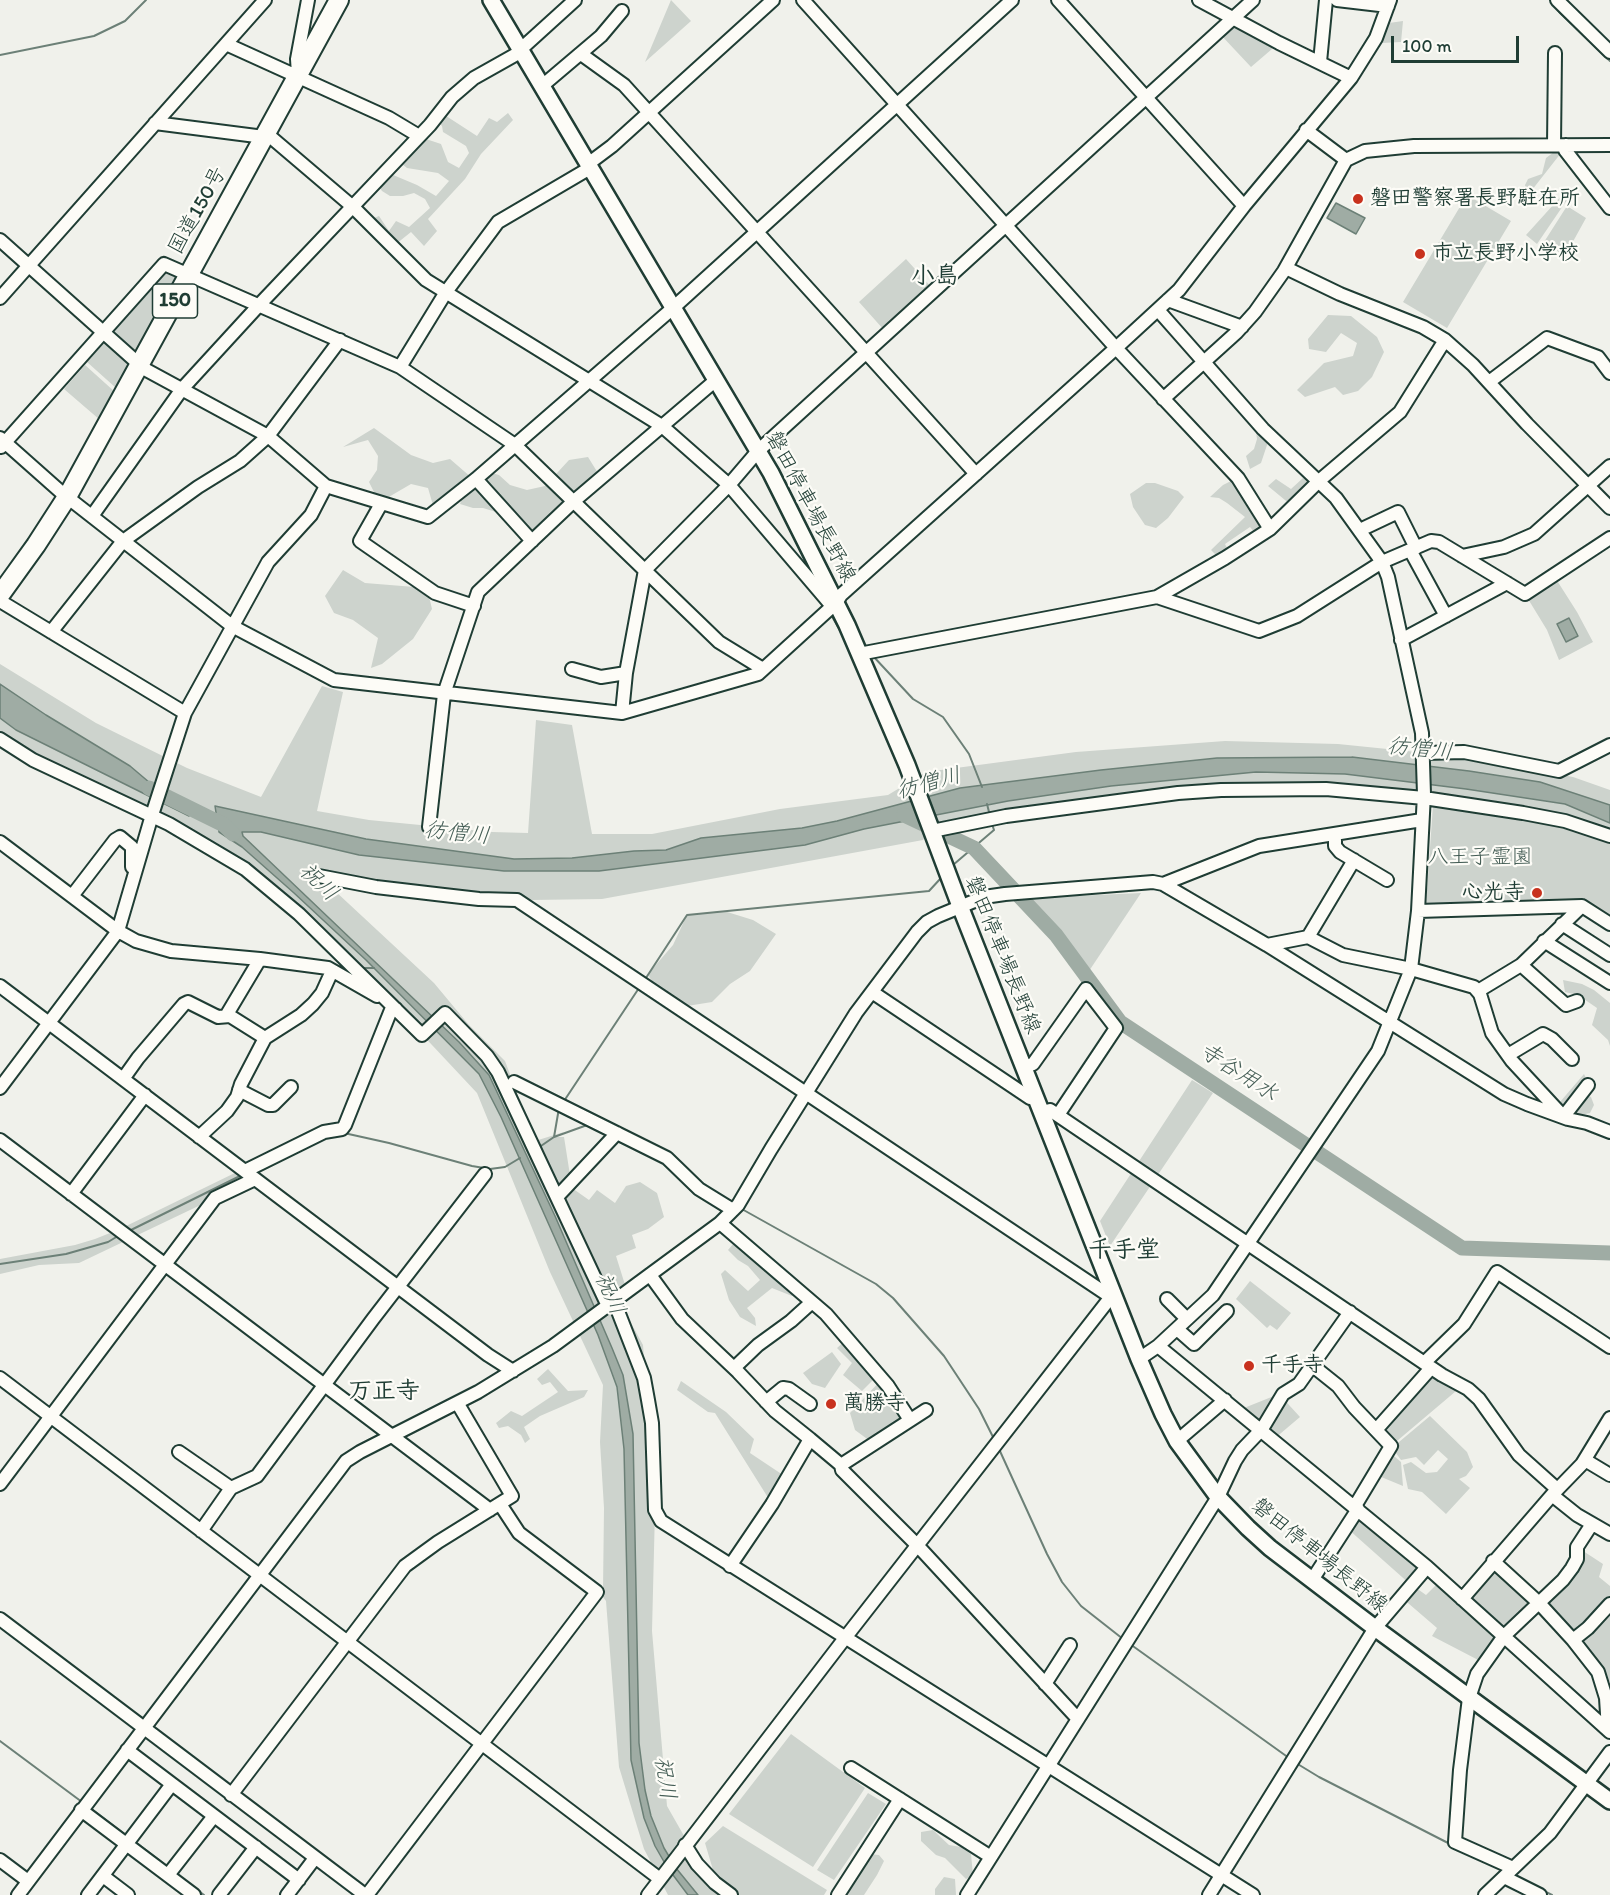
<!DOCTYPE html>
<html>
<head>
<meta charset="utf-8">
<style>
  body { margin:0 }
  #map { position:relative; width:1610px; height:1895px; overflow:hidden; background:#f0f1eb; font-family:Itim,sans-serif }
  canvas { display:block }
  .scale { position:absolute; left:1391px; top:36px; width:128px; height:27px; box-sizing:border-box; border:3px solid #1f3d34; border-top:0; padding-left:8px; font-size:18px; line-height:21px; white-space:nowrap; color:#1f3d34; -webkit-text-stroke:4px #fdfcf7; paint-order:stroke }
</style>
</head>
<body>
<div id="map">
<canvas width="1610" height="1895"></canvas>
<div class="scale">100 m</div>
</div>
<script>
const c = document.querySelector('canvas').getContext('2d');
c.lineJoin = 'round';
function fillPath(path, color) {
  c.fillStyle = color;
  c.fill(path, 'evenodd');
}
function toPath(rows) {
  const path = new Path2D();
  for (const r of rows) {
    path.moveTo(r[0], r[1]);
    for (let i = 2; i < r.length; i += 2) path.lineTo(r[i], r[i + 1]);
  }
  return path;
}
function strokePath(path, color, width, dash) {
  c.strokeStyle = color;
  c.lineWidth = width;
  c.lineCap = dash ? 'butt' : 'round';
  c.setLineDash(dash || []);
  c.stroke(path);
}
function label(font, color, halo, rows, align = 'center') {
  c.font = font + ' Itim,"Klee One",sans-serif';
  c.lineWidth = 4.5;
  c.setLineDash([]);
  c.textBaseline = 'middle';
  c.strokeStyle = halo;
  c.fillStyle = color;
  for (const [text, x, y, turn = 0] of rows) {
    c.save();
    c.translate(x, y);
    c.rotate((+turn || 0) * Math.PI / 180);
    c.textAlign = isNaN(turn) ? turn : align;
    if (halo) c.strokeText(text, 0, 0);
    c.fillText(text, 0, 0);
    c.restore();
  }
}
const green = toPath([
  [671,0,691,21,645,62],
  [1236,19,1279,43,1251,67,1220,34],
  [1403,21,1401,42,1382,43,1389,23],
  [440,112,477,136,489,118,497,122,508,113,513,120,481,154,465,179,428,219,437,231,424,246,411,232,396,244,372,219,379,216,389,231,396,221,409,227,430,208,425,199,414,193,403,196,390,196,382,191,378,185,386,172,417,185,436,196,449,181,438,173,407,168,402,164,405,156,423,138,441,144,448,162,459,168,469,153,466,146,443,132,442,126,438,122],
  [1558,149,1561,153,1532,190,1526,190,1525,185,1528,179,1542,174,1546,158],
  [1564,193,1569,197,1537,244,1526,235],
  [1467,195,1511,221,1447,328,1403,302],
  [1567,206,1586,218,1565,256,1544,242],
  [906,259,932,288,884,330,859,302],
  [168,271,178,275,116,388,87,362],
  [1328,315,1351,316,1377,337,1384,352,1372,377,1358,391,1343,395,1335,387,1305,397,1297,390,1324,363,1353,356,1357,343,1341,333,1326,352,1309,349,1308,339],
  [85,365,115,392,100,420,64,389],
  [374,428,411,455,433,463,450,459,472,478,435,512,428,488,411,484,387,498,376,496,369,482,377,470,378,456,368,440,343,447],
  [1259,429,1267,434,1268,442,1261,463,1250,469,1246,456,1254,449,1257,439,1256,432],
  [588,457,601,478,533,533,509,516,483,508,473,508,460,504,467,486,484,471,499,475,510,485,527,490,545,486,569,460],
  [1303,478,1313,483,1291,505,1268,486,1276,479,1291,489],
  [1233,480,1266,527,1256,534,1250,527,1225,544,1229,552,1218,557,1211,550,1245,517,1227,503,1219,498,1210,497,1223,485],
  [1146,483,1155,483,1178,491,1184,497,1168,518,1156,528,1145,525,1133,507,1130,494],
  [343,570,365,583,427,588,432,609,413,639,382,664,371,668,378,638,353,620,334,613,325,596],
  [1556,579,1577,612,1593,642,1559,660,1547,630,1525,594],
  [0,664,96,723,187,768,261,797,322,686,343,692,317,811,369,820,492,832,528,833,536,720,572,725,592,834,652,834,780,809,888,795,926,772,1076,752,1225,741,1338,744,1466,757,1573,777,1610,790,1610,917,1582,901,1426,905,1433,805,1456,801,1221,790,1069,803,936,824,923,840,602,899,532,900,458,892,330,874,320,877,434,983,469,1025,505,1061,535,1141,564,1132,556,1137,564,1137,572,1188,589,1200,597,1190,615,1203,626,1186,640,1182,657,1193,664,1217,648,1229,632,1235,636,1248,616,1256,626,1288,618,1299,643,1345,655,1510,652,1631,667,1806,704,1871,716,1880,705,1843,723,1826,827,1890,824,1895,739,1895,722,1884,733,1895,668,1895,644,1849,619,1767,606,1601,599,1592,603,1590,604,1508,600,1442,603,1385,550,1272,477,1093,417,1029,211,843,0,739],
  [1141,893,1089,971,1030,898],
  [724,911,753,920,776,934,750,971,730,984,712,1002,687,1006,658,994,648,974,673,945,687,915],
  [1563,980,1582,984,1594,990,1610,1003,1610,1046,1608,1040,1592,1025,1597,1008,1578,995,1565,992],
  [1584,1074,1587,1080,1581,1093,1591,1097,1594,1105,1590,1113,1581,1115,1562,1109,1560,1102],
  [1192,1080,1213,1093,1110,1246,1100,1221],
  [243,1169,255,1179,79,1263,39,1265,0,1274,0,1259,75,1245,95,1239,120,1229],
  [733,1244,794,1293,792,1296,772,1288,747,1308,755,1318,756,1326,740,1317,729,1300,721,1274,725,1270,748,1291,760,1280,748,1266,738,1260,728,1250],
  [1250,1281,1291,1313,1277,1330,1270,1325,1267,1328,1236,1299],
  [847,1339,878,1375,862,1391,843,1375,852,1363,837,1348],
  [832,1352,841,1364,825,1388,812,1384,803,1373],
  [1431,1368,1462,1386,1391,1446,1376,1430],
  [548,1369,568,1391,588,1390,584,1397,540,1416,524,1427,530,1439,525,1443,521,1435,508,1426,499,1428,496,1423,511,1411,522,1416,558,1392,550,1382,542,1385,537,1379],
  [882,1379,910,1420,874,1444,855,1430,850,1413],
  [681,1381,726,1412,754,1439,750,1453,786,1477,772,1504,715,1413,708,1412,677,1390],
  [1279,1394,1300,1417,1274,1439,1259,1425,1240,1412,1244,1408],
  [1430,1416,1467,1452,1473,1467,1466,1476,1459,1479,1470,1488,1446,1514,1422,1492,1408,1489,1403,1465,1411,1462,1426,1473,1437,1472,1448,1459,1438,1450,1424,1465,1416,1457,1401,1460,1393,1449,1399,1442],
  [1388,1451,1401,1462,1403,1486,1374,1474],
  [1358,1509,1427,1567,1412,1585,1426,1595,1441,1580,1462,1599,1493,1561,1539,1603,1572,1568,1577,1547,1603,1564,1599,1577,1610,1586,1610,1681,1609,1682,1539,1603,1504,1636,1484,1663,1432,1636,1437,1628,1401,1597,1411,1585,1348,1529],
  [791,1734,865,1788,813,1867,729,1814],
  [868,1793,886,1804,834,1880,817,1870],
  [933,1830,949,1845,961,1847,971,1854,973,1875,966,1879,945,1858,936,1855,921,1841,921,1832],
  [869,1854,879,1855,884,1861,877,1875,864,1895,844,1895],
  [944,1877,955,1879,956,1895,935,1895,935,1889]
]);
const water = toPath([
  [1336,203,1365,218,1356,234,1327,218,1336,203],
  [1569,618,1578,636,1566,642,1557,624,1569,618],
  [0,684,46,715,130,766,189,816,16,730,0,718,0,684],
  [1352,757,1469,771,1540,782,1610,805,1610,823,1565,804,1466,789,1345,774,1256,772,1111,786,1008,801,864,829,805,845,599,871,504,871,359,855,261,832,242,832,243,836,459,1042,489,1075,555,1216,612,1348,623,1375,633,1434,639,1743,645,1790,651,1816,664,1848,676,1868,698,1895,688,1895,667,1867,655,1846,644,1818,631,1760,624,1449,617,1387,598,1335,501,1117,479,1074,366,960,294,893,242,847,219,832,215,806,366,839,514,859,572,858,634,851,666,850,701,838,802,828,837,821,960,788,1101,770,1217,758,1352,757]
]);
const stream = toPath([
  [1550,0,1559,12,1610,61],
  [0,55,94,36,125,21,146,0],
  [830,613,845,639],
  [873,656,913,699,943,717,969,754,982,787],
  [987,804,990,816],
  [953,865,994,830,992,824],
  [362,968,374,968],
  [644,981,687,915,929,891,941,878],
  [564,1101,639,988],
  [344,1133,389,1143,472,1166,490,1169,505,1167,520,1158],
  [554,1137,559,1108],
  [538,1148,554,1137,590,1124],
  [740,1208,876,1284,893,1298,944,1356,979,1409,994,1439],
  [129,1231,242,1175],
  [0,1264,66,1254,108,1242,118,1236],
  [999,1449,1047,1554,1062,1582,1081,1606,1123,1639],
  [1130,1644,1289,1758],
  [0,1741,82,1802],
  [1296,1763,1319,1777,1450,1844],
  [89,1807,127,1836],
  [134,1841,168,1867],
  [1493,1865,1504,1871],
  [175,1873,204,1895],
  [1544,1891,1552,1895]
]);
const river = toPath([
  [149,788,224,825,233,834],
  [904,815,974,848,1056,935,1120,1022,1462,1248,1610,1253]
]);
const minor = toPath([
  [803,0,1116,348,1238,478,1270,529],
  [1058,0,1244,206],
  [1199,0,1279,43,1351,78],
  [1337,0,1388,6],
  [1557,0,1610,52],
  [226,44,389,118,419,136],
  [521,49,575,0],
  [581,54,624,85,976,474],
  [1320,62,1326,0],
  [298,74,297,59,308,0],
  [542,86,601,36,622,11],
  [155,123,264,137],
  [1306,130,1346,160],
  [266,133,353,207,426,280,662,426,729,485,832,606],
  [1554,145,1555,53],
  [1566,145,1565,150,1610,208],
  [588,164,612,146,773,0],
  [0,240,140,365],
  [1286,268,1340,294,1423,327,1445,340,1473,365,1527,424,1610,508],
  [0,298,265,0],
  [1168,300,1242,327],
  [139,366,268,436,326,486,428,517,476,479,673,308,1012,0],
  [400,367,446,292,498,222,590,168],
  [1489,382,1547,338,1598,357,1610,373],
  [1163,399,1237,332,1255,312,1284,271,1346,160,1365,151,1414,146,1610,145],
  [0,438,62,493,232,626,334,680,622,713,758,674,836,603,841,595,1116,348,1179,290,1244,206,1351,78,1376,38,1390,0],
  [1,447,164,264,400,367,515,445,719,642,763,669],
  [476,479,532,541],
  [381,504,360,541,435,593,474,606],
  [92,516,182,389,260,304,430,125,452,97,474,78,522,51],
  [1360,530,1398,512,1416,548],
  [1410,550,1446,616],
  [1462,556,1504,547,1534,534,1610,466],
  [1157,597,1225,558,1270,529,1320,480,1400,412,1445,340],
  [0,601,185,713],
  [51,632,123,541,198,487,240,461,268,436,340,340],
  [1401,640,1507,583],
  [859,654,1157,597,1259,631,1297,616,1382,562,1431,541,1439,542,1525,594,1610,538],
  [572,669,601,677,626,673],
  [622,713,626,673,645,570,729,485,758,451,1253,0],
  [0,739,33,760,169,824,245,869,299,914,422,1035,445,1013,487,1056,498,1072,608,1306],
  [1424,753,1464,752,1559,771,1610,745],
  [429,827,444,694,478,592,574,501,716,380],
  [932,831,1006,816,1178,793,1221,790,1326,789,1424,798,1523,813,1565,821,1610,836],
  [1335,835,1335,846,1340,852,1387,880],
  [0,842,118,931,136,941,171,951,260,959,328,968,377,996],
  [319,876,376,887,444,895,479,899,517,900,1111,1297],
  [1163,884,1259,846,1422,820],
  [72,896,115,840,120,837,132,847,132,867],
  [1418,911,1582,906,1610,924],
  [1562,924,1610,955],
  [1308,937,1354,860],
  [1544,941,1610,983],
  [1267,945,1308,937,1343,955,1411,969,1474,987,1480,994,1492,1033,1512,1061,1562,1115],
  [1521,965,1566,1005,1577,1001],
  [0,986,488,1355,513,1371],
  [1478,991,1521,965,1582,906],
  [872,992,1030,1098,1036,1096],
  [226,1016,260,959],
  [1508,1055,1543,1034,1552,1039,1572,1059],
  [1024,1067,1033,1064,1086,989,1116,1028,1058,1115],
  [123,1079,138,1058,184,1004,188,1002,218,1017,230,1016,265,1038],
  [514,1082,667,1158,699,1189,733,1210],
  [0,1088,118,931,152,815,185,713,268,562,311,515,326,486],
  [239,1090,268,1105,273,1105,291,1087],
  [1042,1112,1050,1110,1442,1375,1468,1389,1479,1399,1519,1455,1557,1489],
  [1564,1116,1588,1085],
  [199,1137,227,1111,237,1097,241,1084,265,1038,301,1015,313,1004,322,993,332,971],
  [0,1140,490,1510],
  [245,1171,324,1132,342,1129,345,1125,391,1010,396,1009],
  [71,1194,145,1095],
  [557,1197,617,1133],
  [720,1223,826,1314,888,1386,910,1420],
  [650,1275,682,1319,738,1372,775,1411,810,1439,772,1504,730,1566],
  [1167,1299,1187,1319],
  [614,1301,644,1378,648,1400,652,1423,655,1510,661,1521,1253,1895],
  [1177,1329,1194,1344,1227,1311],
  [1158,1346,1427,1567,1610,1732],
  [1139,1359,1158,1346,1213,1295,1378,1051,1411,969,1418,911,1424,794,1422,733,1388,577,1382,562,1336,498,1263,429,1158,310],
  [1424,1363,1464,1324,1497,1272,1610,1347],
  [1313,1366,1338,1386,1354,1407,1391,1446,1355,1506],
  [734,1368,758,1345,791,1321,812,1302],
  [0,1378,660,1879],
  [766,1402,783,1388,789,1389,810,1404],
  [1376,1430,1431,1368],
  [810,1439,841,1465,842,1470,917,1545,1078,1719],
  [1177,1441,1225,1400],
  [179,1452,231,1488],
  [1585,1460,1610,1475],
  [841,1465,926,1410],
  [0,1484,215,1198,255,1179],
  [1552,1495,1577,1515,1610,1534],
  [201,1531,231,1488,257,1476,373,1319,485,1174],
  [1493,1561,1539,1603,1573,1640,1598,1672,1606,1698,1608,1730],
  [1312,1580,1358,1509],
  [1462,1599,1552,1495,1582,1464,1610,1418],
  [0,1619,365,1895],
  [1573,1640,1588,1628,1610,1604],
  [1045,1684,1070,1645],
  [127,1750,299,1880],
  [851,1768,991,1857],
  [231,1795,405,1566,438,1542,512,1496,458,1404],
  [81,1810,194,1895],
  [685,1845,697,1864,715,1883,731,1895],
  [0,1860,28,1881],
  [1513,1868,1455,1842,1460,1770,1469,1698,1477,1674,1504,1636,1563,1580,1572,1568,1577,1559,1577,1547,1592,1524],
  [168,1875,214,1816],
  [103,1876,128,1895],
  [1504,1877,1540,1895],
  [18,1895,346,1461,360,1452,478,1392,553,1346,720,1223,738,1205,771,1149,856,1013,917,932,927,922,938,916,984,897,1005,894,1153,882,1163,884,1267,945,1504,1094,1527,1104,1568,1119,1587,1123,1610,1132],
  [88,1895,172,1784],
  [219,1895,256,1847],
  [287,1895,315,1858],
  [367,1895,597,1592,519,1533,500,1504],
  [648,1895,845,1638,1114,1293],
  [838,1895,900,1799],
  [967,1895,1218,1497,1235,1461,1242,1450,1262,1429,1283,1394,1299,1384,1350,1312],
  [1209,1895,1375,1628,1427,1567],
  [1485,1895,1550,1833,1610,1752]
]);
const major = toPath([
  [491,0,771,473,847,625,907,765,960,906,1139,1359,1163,1414,1177,1441,1218,1497,1248,1528,1270,1548,1375,1628,1610,1801]
]);
const highway = toPath([
  [0,595,36,545,67,497,339,0]
]);
const markers = [
  [1358,199,6,"#c8321e"],
  [1420,254,6,"#c8321e"],
  [1537,893,6,"#c8321e"],
  [1249,1366,6,"#c8321e"],
  [831,1404,6,"#c8321e"]
];
const shields = [
  [175,301,45]
];
const shieldNames = [
  ["150",175,301]
];
const poiNames = [
  ["磐田警察署長野駐在所",1370,199],
  ["市立長野小学校",1432,254],
  ["心光寺",1525,893,"right"],
  ["千手寺",1261,1366],
  ["萬勝寺",843,1404]
];
const streetNames = [
  ["国道150号",198,211,-61],
  ["磐田停車場長野線",810,507,62],
  ["磐田停車場長野線",1002,955,68],
  ["磐田停車場長野線",1319,1556,39]
];
const parkNames = [
  ["八王子霊園",1480,858]
];
const waterNames = [
  ["彷僧川",1420,750,6],
  ["彷僧川",929,784,-15],
  ["彷僧川",457,834,6],
  ["祝川",318,883,43],
  ["寺谷用水",1238,1073,33],
  ["祝川",609,1294,66],
  ["祝川",664,1778,81]
];
const quarterNames = [
  ["小島",935,277],
  ["千手堂",1124,1251],
  ["万正寺",384,1392]
];
fillPath(green, '#cdd3cd');
fillPath(water, '#9faca4');
strokePath(water, '#6c8077', 1.5);
strokePath(stream, '#6c8077', 2);
strokePath(river, '#9faca4', 15);
strokePath(minor, '#1f3d34', 16);
strokePath(major, '#1f3d34', 20);
strokePath(highway, '#1f3d34', 22);
strokePath(minor, '#fdfcf7', 12);
strokePath(major, '#fdfcf7', 15);
strokePath(highway, '#fdfcf7', 18);
for (const [x, y, r, color] of markers) {
  const dot = new Path2D();
  dot.arc(x, y, r, 0, 2 * Math.PI);
  c.fillStyle = color;
  c.fill(dot);
  strokePath(dot, '#fdfcf7', 2);
}
for (const [x, y, w] of shields) {
  const box = new Path2D();
  box.roundRect(x - w / 2, y - 17, w, 34, 4.5);
  c.fillStyle = '#fdfcf7';
  c.fill(box);
  strokePath(box, '#1f3d34', 1.5);
}
label('bold 20px', '#1f3d34', null, shieldNames);
label('bold 21px', '#1f3d34', '#fdfcf7', poiNames, 'left');
label('21px', '#1f3d34', '#fdfcf7', streetNames);
label('21px', '#425b53', '#fdfcf7', parkNames);
label('italic 22px', '#455e56', '#fdfcf7', waterNames);
label('bold 24px', '#1f3d34', '#fdfcf7', quarterNames);
</script>
</body>
</html>
